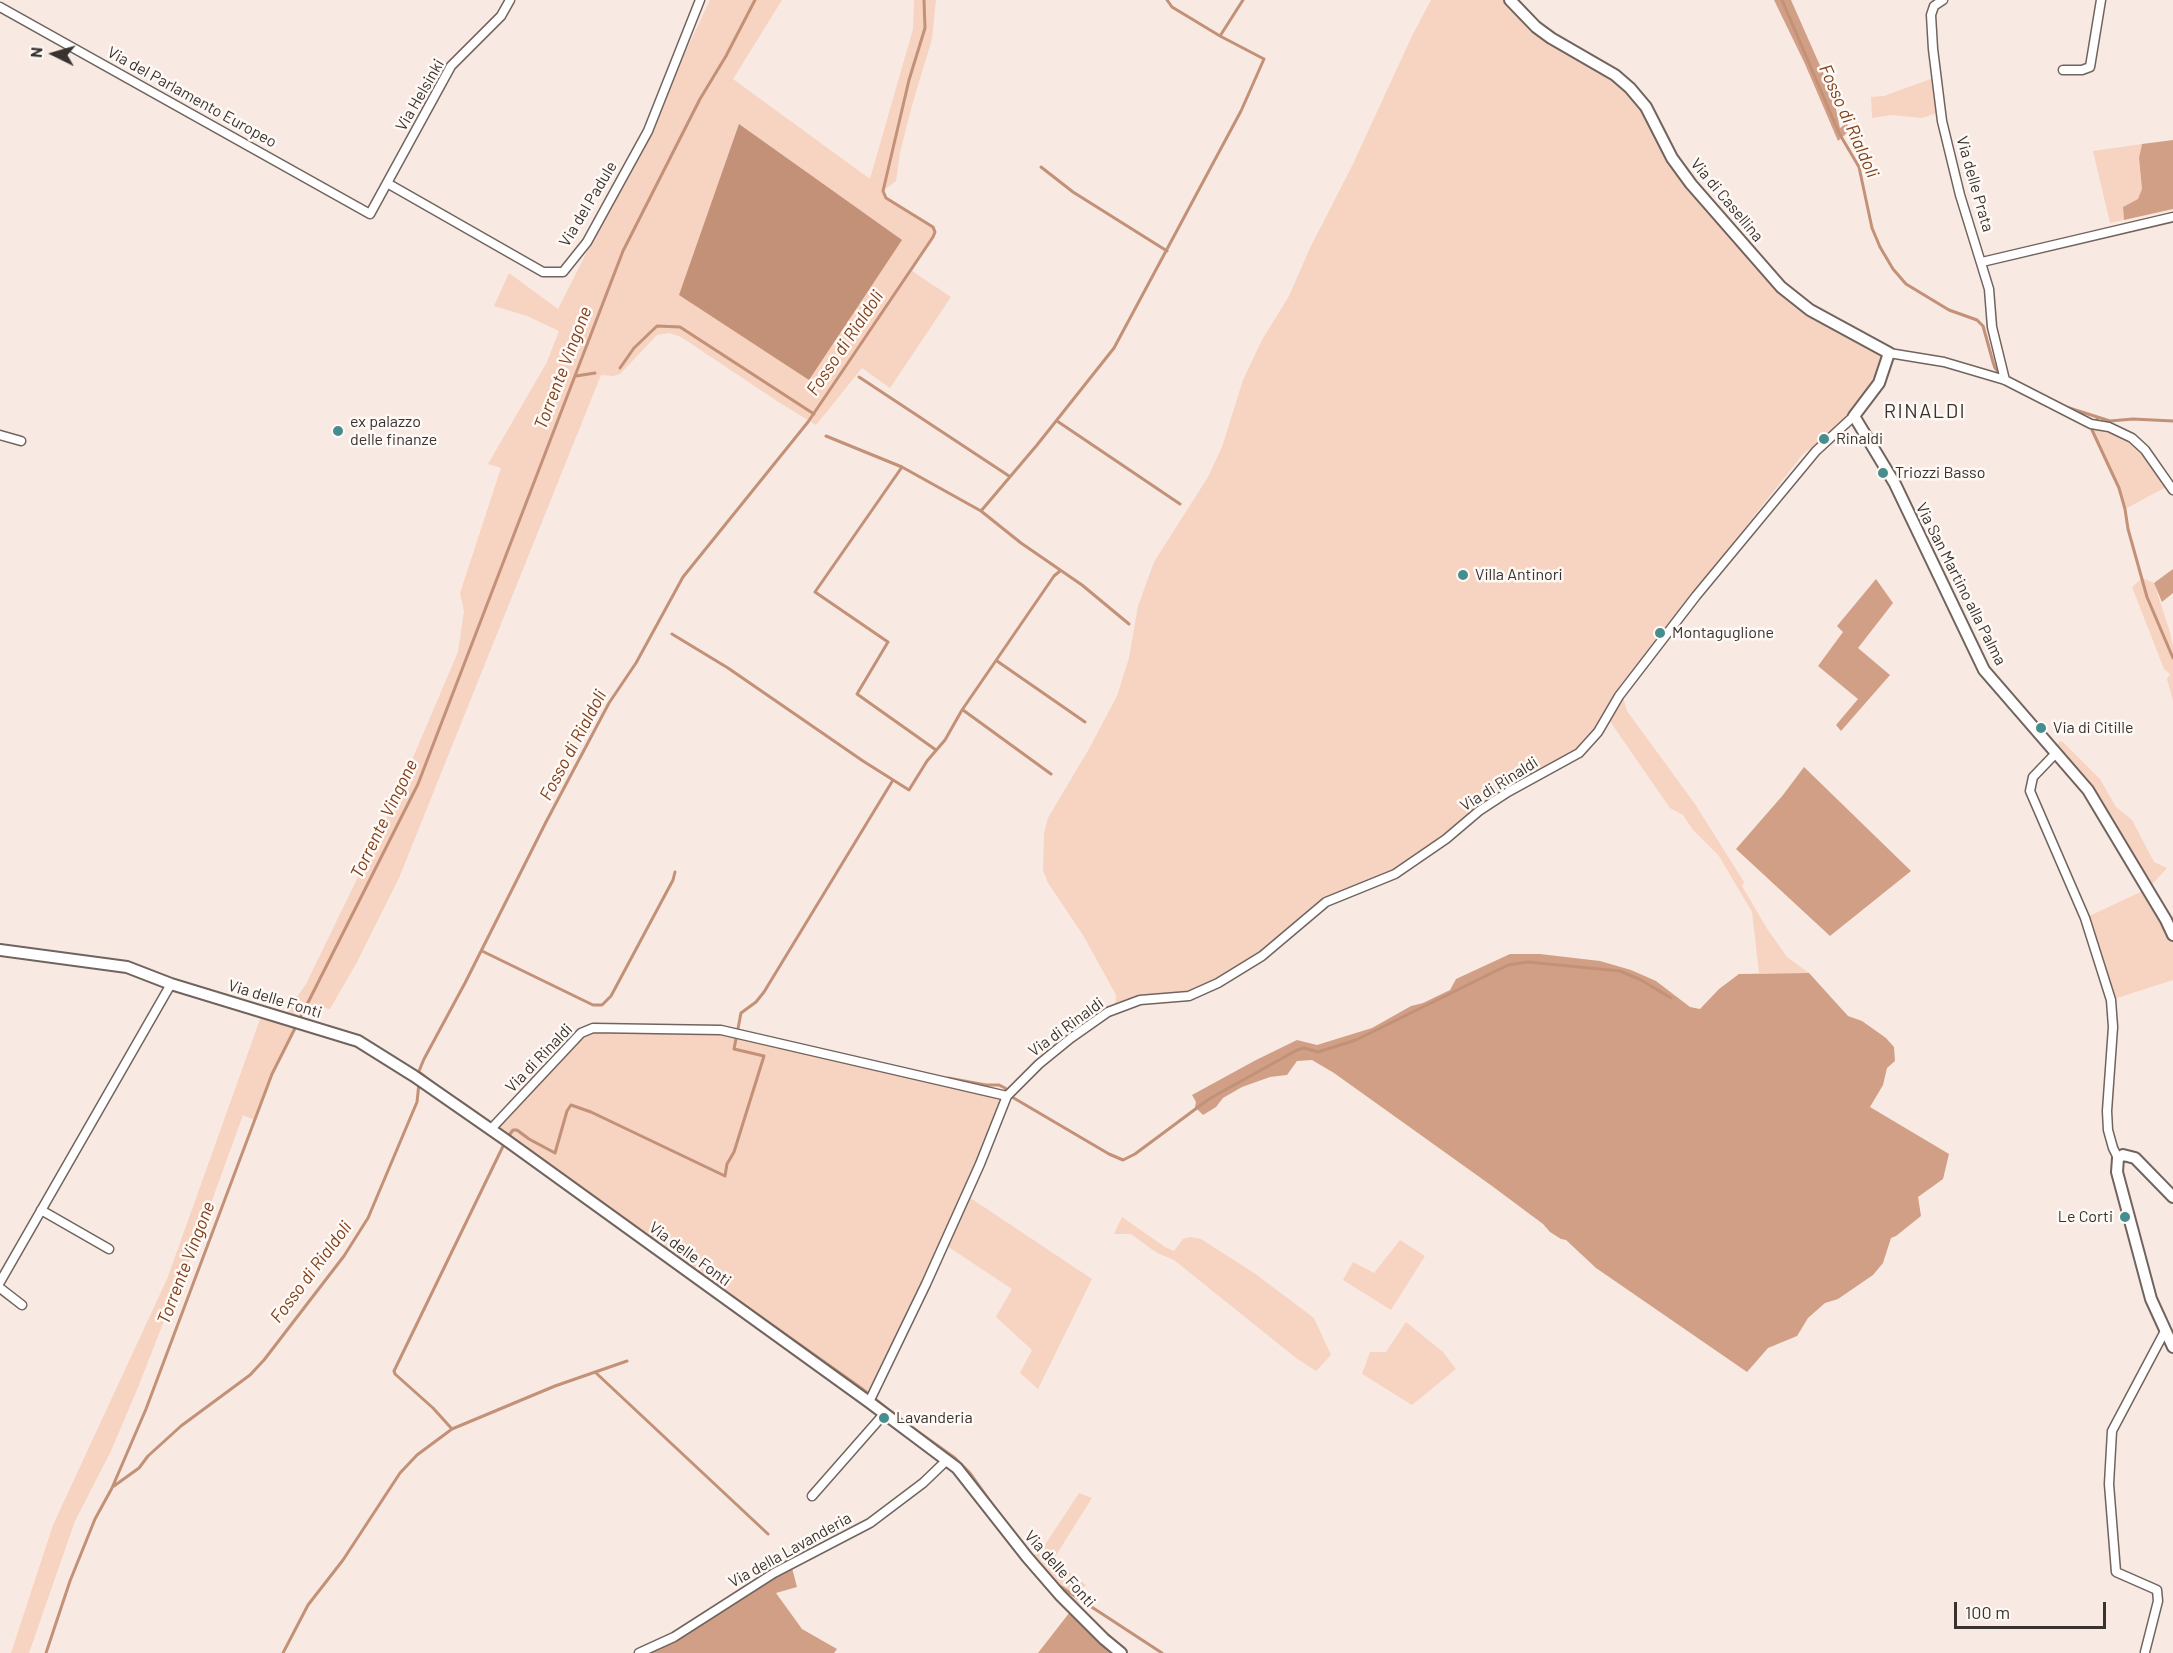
<!DOCTYPE html>
<html>
<head>
<meta charset="utf-8">
<style>
  body { margin:0 }
  #map { position:relative; width:2173px; height:1653px; overflow:hidden; background:#f8eae2; font-family:Barlow,sans-serif }
  canvas { display:block }
  .north { position:absolute; left:24px; top:24px; width:60px; height:60px; -webkit-text-stroke:4px #fff9f6; paint-order:stroke; rotate:275deg; font-size:16px; font-weight:700; line-height:24px; text-align:center; color:#383330 }
  .north::after { content:''; display:block; margin:auto; width:21px; height:27px; background:#383330; clip-path:polygon(50% 0,100% 100%,50% 72%,0 100%) }
  .scale { position:absolute; left:1954px; top:1602px; width:152px; height:27px; box-sizing:border-box; border:3px solid #383330; border-top:0; padding-left:8px; font-size:18px; line-height:21px; white-space:nowrap; color:#383330; -webkit-text-stroke:4px #fff9f6; paint-order:stroke }
</style>
</head>
<body>
<div id="map">
<canvas width="2173" height="1653"></canvas>
<div class="north">N</div>
<div class="scale">100 m</div>
</div>
<script>
const c = document.querySelector('canvas').getContext('2d');
c.lineJoin = 'round';
function fillPath(path, color) {
  c.fillStyle = color;
  c.fill(path, 'evenodd');
}
function toPath(rows) {
  const path = new Path2D();
  for (const r of rows) {
    path.moveTo(r[0], r[1]);
    for (let i = 2; i < r.length; i += 2) path.lineTo(r[i], r[i + 1]);
  }
  return path;
}
function strokePath(path, color, width, dash) {
  c.strokeStyle = color;
  c.lineWidth = width;
  c.lineCap = dash ? 'butt' : 'round';
  c.setLineDash(dash || []);
  c.stroke(path);
}
function label(font, color, halo, rows, align = 'center') {
  c.font = font + ' Barlow,sans-serif';
  c.lineWidth = 5;
  c.setLineDash([]);
  c.textBaseline = 'middle';
  c.strokeStyle = halo;
  c.fillStyle = color;
  for (const [text, x, y, turn = 0] of rows) {
    c.save();
    c.translate(x, y);
    c.rotate((+turn || 0) * Math.PI / 180);
    c.textAlign = isNaN(turn) ? turn : align;
    if (halo) c.strokeText(text, 0, 0);
    c.fillText(text, 0, 0);
    c.restore();
  }
}
const green = toPath([
  [710,0,782,0,733,79,870,179,913,29,914,0,936,0,932,39,911,109,900,153,896,181,883,191,886,198,933,227,935,232,933,237,912,271,951,297,890,388,862,368,816,425,780,403,681,337,669,333,657,335,620,374,613,376,601,375,399,878,357,962,330,1009,306,1004,272,1074,254,1120,243,1115,194,1250,169,1308,139,1385,111,1451,75,1521,29,1653,11,1653,53,1525,167,1279,263,1011,283,1017,306,984,391,809,458,652,464,611,460,593,501,468,488,464,547,362,559,331,527,316,494,306,509,273,558,309,648,131],
  [1431,0,1510,0,1536,27,1630,88,1672,158,1781,287,1889,353,1879,383,1854,416,1803,454,1620,686,1627,711,1695,804,1744,882,1742,886,1766,927,1787,957,1809,973,1759,973,1752,912,1719,856,1693,830,1683,815,1670,808,1607,717,1579,753,1479,811,1395,874,1343,893,1262,956,1189,996,1140,1000,1115,1009,1116,995,1083,935,1048,883,1043,870,1044,833,1048,818,1090,747,1117,696,1129,658,1138,606,1154,562,1208,477,1222,447,1243,380,1262,340,1289,296,1310,248,1352,166,1412,36],
  [1936,77,1940,112,1922,118,1892,115,1872,118,1871,97,1884,96],
  [2142,144,2139,158,2142,189,2139,199,2123,207,2124,220,2110,223,2093,151],
  [2091,424,2132,438,2170,485,2125,509,2114,475,2092,430],
  [2142,578,2154,583,2170,632,2173,646,2173,701,2167,679,2170,674,2164,669,2132,587],
  [2059,741,2063,742,2100,779,2116,807,2132,820,2154,862,2167,868,2148,889,2173,935,2173,980,2111,1000,2085,918,2147,889,2088,790,2056,753],
  [593,1028,721,1030,1007,1096,966,1195,1092,1279,1038,1389,1020,1373,1032,1350,996,1317,1012,1289,944,1244,869,1402,491,1129,581,1033],
  [1122,1217,1165,1247,1174,1251,1183,1239,1190,1237,1201,1239,1254,1273,1314,1318,1331,1355,1316,1371,1296,1358,1174,1260,1157,1253,1131,1234,1114,1234],
  [1400,1240,1425,1256,1391,1310,1343,1280,1353,1262,1374,1273],
  [1406,1322,1443,1352,1456,1369,1412,1405,1362,1374,1370,1352,1386,1352],
  [1079,1493,1092,1498,1053,1560,1086,1585,1080,1591,1079,1615,1028,1558,1041,1551]
]);
const forest = toPath([
  [1774,0,1791,0,1833,95,1840,128,1847,123,1849,131,1838,141,1805,64],
  [2173,140,2173,209,2124,220,2123,207,2138,199,2142,189,2139,158,2142,144],
  [2173,569,2173,593,2162,602,2154,583],
  [1876,579,1893,603,1858,648,1890,675,1841,731,1836,725,1858,699,1818,666,1843,632,1837,626],
  [1804,767,1911,871,1830,936,1736,849,1783,795],
  [1510,954,1540,954,1600,961,1631,970,1656,981,1690,1007,1700,1009,1719,989,1739,974,1809,973,1848,1016,1862,1021,1886,1038,1894,1047,1895,1061,1887,1068,1883,1085,1870,1107,1949,1154,1943,1179,1918,1197,1921,1216,1896,1236,1891,1238,1883,1263,1873,1275,1838,1299,1825,1303,1808,1318,1797,1336,1768,1348,1747,1372,1596,1268,1566,1240,1561,1239,1550,1232,1543,1224,1492,1186,1334,1073,1312,1060,1297,1061,1287,1075,1270,1077,1242,1087,1223,1098,1216,1107,1203,1115,1195,1107,1196,1102,1192,1095,1256,1060,1297,1040,1317,1045,1372,1028,1411,1006,1423,1003,1450,990,1456,979],
  [791,1564,797,1587,776,1593,802,1629,837,1649,834,1653,639,1653],
  [1073,1608,1121,1653,1038,1653]
]);
const water = toPath([
  [739,124,902,240,809,380,679,295]
]);
const stream = toPath([
  [1782,0,1839,133,1859,167,1872,228,1880,247,1893,269,1906,284,1949,310,1977,320,1983,326,1993,362,1995,368,2001,375],
  [1220,36,1243,0],
  [1041,167,1073,192,1167,251],
  [620,368,634,348,657,326,680,327,814,414],
  [576,376,595,373],
  [859,377,1009,476],
  [2066,407,2110,421,2133,419,2173,421],
  [2098,417,2092,430,2119,488,2125,509,2128,529,2147,597,2173,658],
  [1057,421,1180,504],
  [826,436,902,467,981,511,1021,543,1082,585,1129,624],
  [902,467,815,592,888,642,857,694,936,750],
  [981,511,1037,445,1114,348,1241,111,1264,59,1220,36,1172,7,1167,0],
  [672,634,728,668,863,761,909,790,927,761,945,740,962,710,1054,576,1060,571],
  [997,661,1085,722],
  [963,710,1051,774],
  [482,951,593,1005,602,1005,611,996,673,880,675,872],
  [419,1072,433,1083],
  [419,1076,419,1071,424,1059,465,983,546,822,609,703,636,663,683,577,808,422,933,237,935,232,933,227,886,198,883,191,909,80,925,28,924,0],
  [948,1078,986,1085,999,1085,1005,1088,1012,1097,1109,1154,1123,1160,1135,1154,1209,1099,1297,1050,1304,1048,1318,1052,1356,1040,1508,965,1528,962,1620,971,1641,980,1671,998],
  [458,1100,502,1131],
  [689,1266,861,1388,903,1421],
  [595,1372,768,1534],
  [913,1428,955,1458,970,1473,995,1508],
  [452,1429,433,1408,395,1374,394,1371,507,1138,513,1130,517,1130,529,1139,555,1153,567,1111,571,1105,591,1112,725,1176,727,1164,734,1152,764,1056,734,1049,741,1013,756,1002,764,992,893,780],
  [114,1486,139,1468,148,1456,181,1426,250,1375,264,1360,344,1256,368,1218,417,1102,419,1083],
  [1027,1549,1036,1560],
  [1058,1585,1162,1653],
  [46,1653,70,1581,95,1519,112,1488,146,1409,272,1074,418,784,623,251,700,99,726,56,755,0],
  [283,1653,308,1605,343,1560,400,1473,417,1455,452,1429,555,1386,627,1361]
]);
const minor = toPath([
  [1943,0,1934,6,1931,15,1933,49,1942,121,1960,195,1989,289,1992,327,2005,380],
  [0,7,370,214,451,66,501,16,510,0],
  [2063,70,2082,70,2090,67,2101,0],
  [387,183,543,272,563,272,587,242,648,131,700,0],
  [1982,262,2173,217],
  [1889,353,1944,362,2005,380,2091,424,2109,427,2132,438,2145,450,2173,490],
  [0,435,21,441],
  [2056,753,2033,777,2030,791,2085,918,2111,1000,2113,1027,2107,1111,2108,1130,2113,1148,2118,1158],
  [491,1129,581,1033,593,1028,721,1030,1007,1096],
  [41,1210,109,1249],
  [0,1282,171,984],
  [0,1288,22,1305],
  [869,1402,926,1284,980,1164,1007,1096,1039,1064,1071,1038,1108,1012,1140,1000,1189,996,1218,983,1262,956,1326,902,1395,874,1446,839,1479,811,1508,792,1579,753,1598,732,1619,696,1696,596,1816,451,1854,416],
  [812,1496,884,1414],
  [2145,1652,2158,1601,2157,1590,2116,1572,2109,1484,2112,1431,2165,1331],
  [639,1653,674,1637,774,1573,870,1523,923,1483,947,1460]
]);
const tertiary = toPath([
  [1510,0,1536,27,1551,38,1615,75,1630,88,1646,107,1672,158,1691,184,1781,287,1810,310,1889,353,1879,383,1854,416,1895,484,1984,670,2088,790,2166,920,2173,935],
  [0,950,127,967,171,984,358,1041,414,1076,506,1140,869,1402,957,1468,1027,1557,1060,1595,1104,1639,1121,1653],
  [2173,1197,2135,1158,2123,1155,2118,1158,2117,1172,2151,1299,2173,1347]
]);
const markers = [
  [338,431,6,"#458d8f"],
  [1824,439,6,"#458d8f"],
  [1883,473,6,"#458d8f"],
  [1463,575,6,"#458d8f"],
  [1660,633,6,"#458d8f"],
  [2041,728,6,"#458d8f"],
  [2125,1217,6,"#458d8f"],
  [884,1418,6,"#458d8f"]
];
const streetNames = [
  ["Via Helsinki",420,95,-60],
  ["Via del Parlamento Europeo",192,97,29],
  ["Via delle Prata",1975,184,74],
  ["Via di Casellina",1727,200,50],
  ["Via del Padule",588,204,-59],
  ["Via San Martino alla Palma",1961,584,63],
  ["Via di Rinaldi",1499,784,-32],
  ["Via delle Fonti",275,999,17],
  ["Via di Rinaldi",1066,1027,-36],
  ["Via di Rinaldi",539,1058,-46],
  ["Via delle Fonti",690,1254,36],
  ["Via della Lavanderia",790,1550,-29],
  ["Via delle Fonti",1060,1569,48]
];
const poiNames = [
  ["ex palazzo",350,422],
  ["delle finanze",350,440],
  ["Rinaldi",1836,439],
  ["Triozzi Basso",1895,473],
  ["Villa Antinori",1475,575],
  ["Montaguglione",1672,633],
  ["Via di Citille",2053,728],
  ["Le Corti",2113,1217,"right"],
  ["Lavanderia",896,1418]
];
const waterNames = [
  ["Fosso di Rialdoli",1849,121,66],
  ["Fosso di Rialdoli",845,343,-56],
  ["Torrente Vingone",563,368,-69],
  ["Fosso di Rialdoli",573,745,-62],
  ["Torrente Vingone",384,819,-64],
  ["Torrente Vingone",186,1263,-69],
  ["Fosso di Rialdoli",311,1272,-53]
];
const quarterNames = [
  ["RINALDI",1925,411]
];
fillPath(green, '#f7d3c1');
fillPath(forest, '#d19f86');
fillPath(water, '#c29177');
strokePath(stream, '#c29177', 3);
strokePath(minor, '#71645e', 11);
strokePath(tertiary, '#71645e', 14);
strokePath(minor, '#fff', 8);
strokePath(tertiary, '#fff', 10);
for (const [x, y, r, color] of markers) {
  const dot = new Path2D();
  dot.arc(x, y, r, 0, 2 * Math.PI);
  c.fillStyle = color;
  c.fill(dot);
  strokePath(dot, '#fff9f6', 2);
}
label('16px', '#383330', '#fff9f6', streetNames);
label('16px', '#383330', '#fff9f6', poiNames, 'left');
label('italic 18px', '#7e401b', '#fff9f6', waterNames);
c.letterSpacing = '1.5px';
label('20px', '#383330', '#fff9f6', quarterNames);
c.letterSpacing = '0px';
</script>
</body>
</html>
